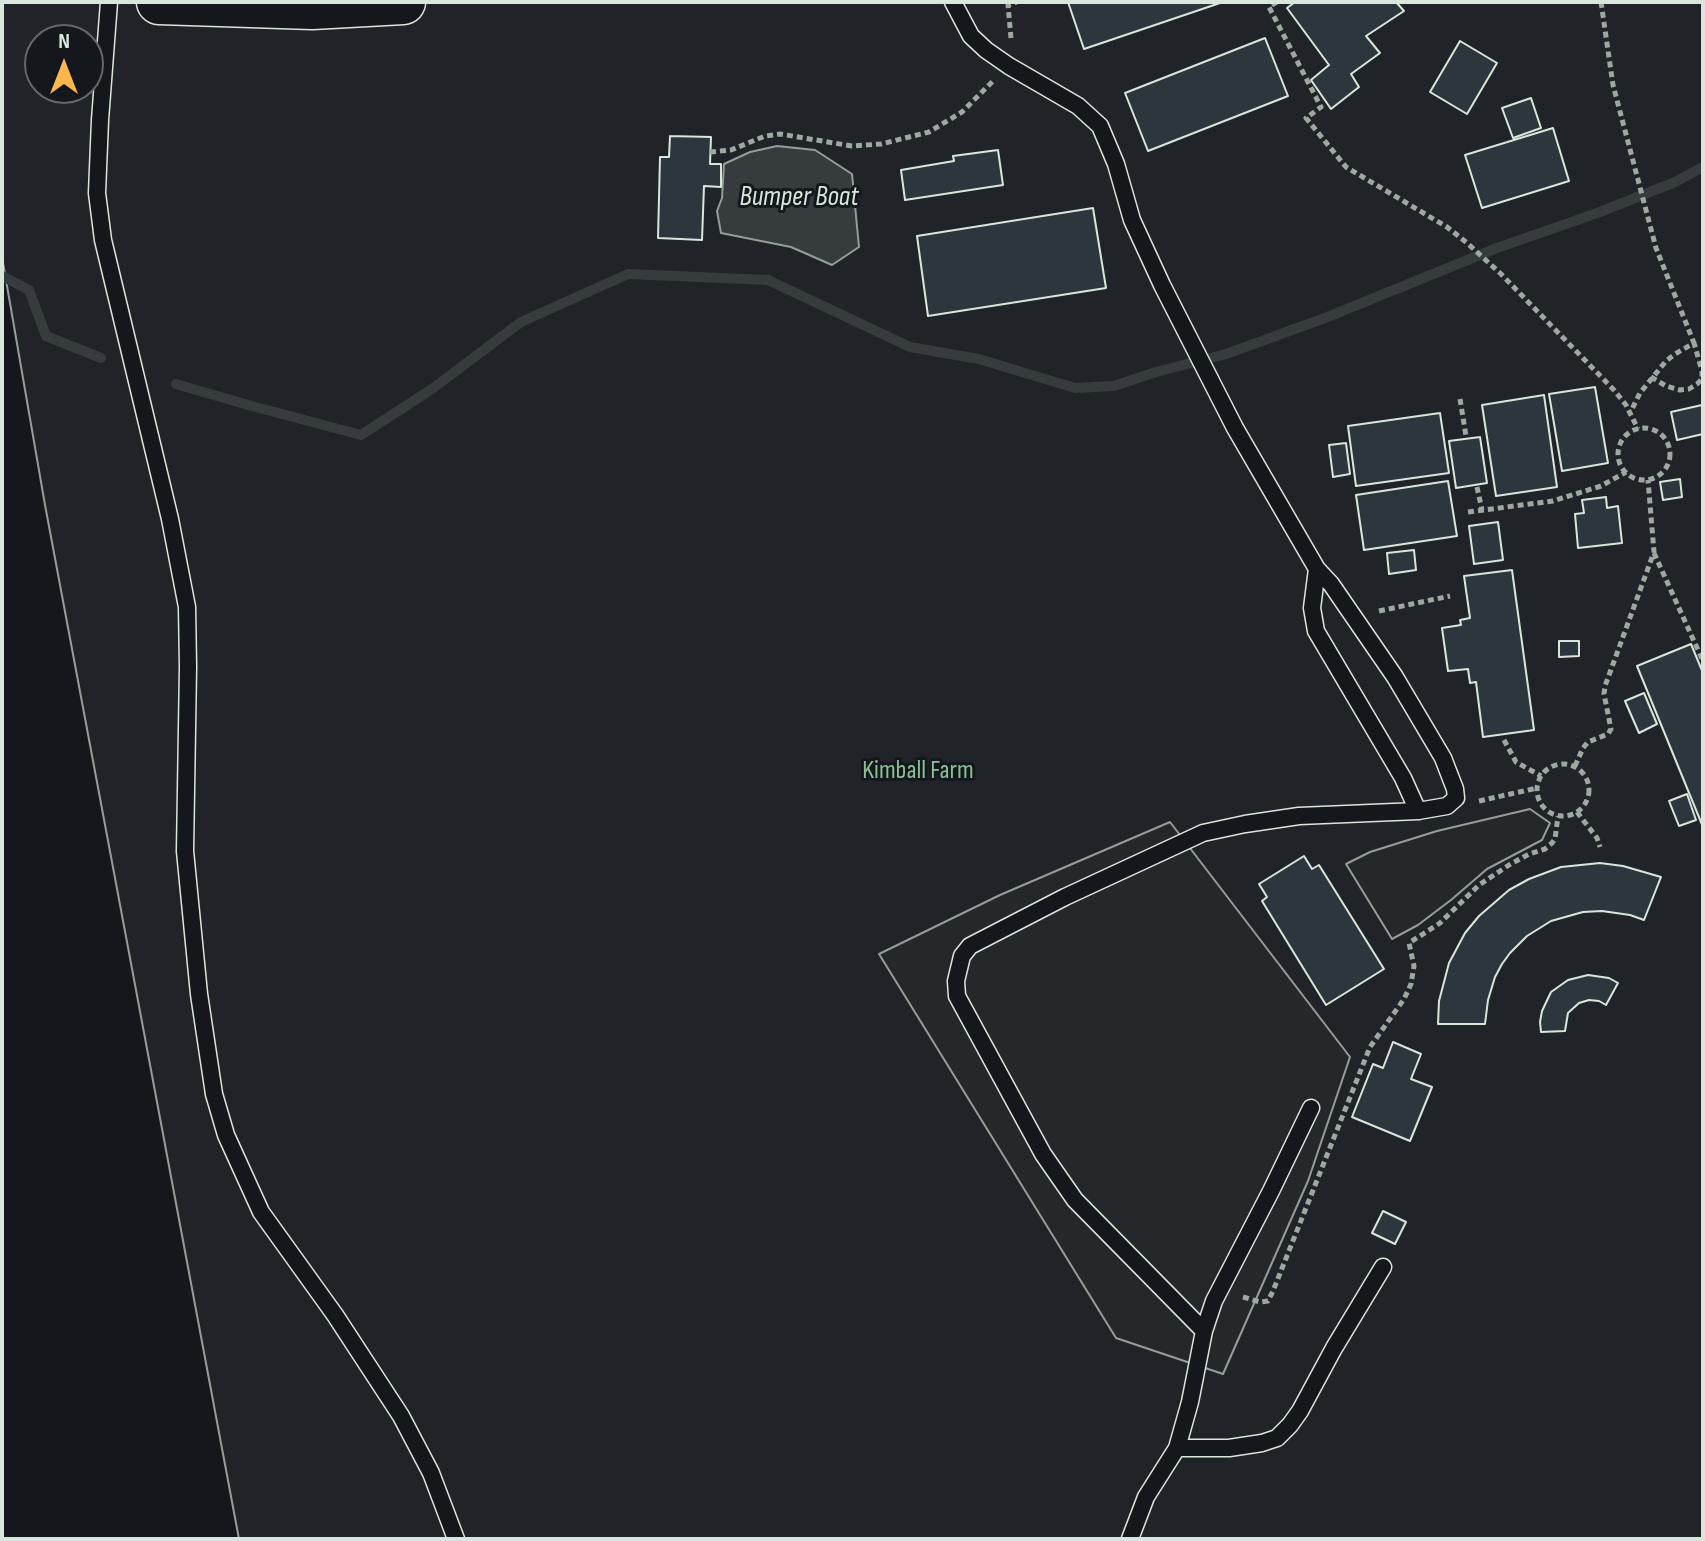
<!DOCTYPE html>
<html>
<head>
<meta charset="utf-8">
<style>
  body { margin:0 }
  #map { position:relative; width:1705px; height:1541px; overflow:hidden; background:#14181c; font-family:"Sofia Sans Condensed",sans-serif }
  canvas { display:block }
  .frame { position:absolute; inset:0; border:4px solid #d8e6dc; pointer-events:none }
  .north { position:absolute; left:24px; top:24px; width:80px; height:80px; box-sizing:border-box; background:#14181c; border:2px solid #626a69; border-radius:50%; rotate:0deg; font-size:22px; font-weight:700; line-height:32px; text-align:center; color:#d8e6dc }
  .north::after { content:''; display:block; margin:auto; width:28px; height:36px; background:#ffb74d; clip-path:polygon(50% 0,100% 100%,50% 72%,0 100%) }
</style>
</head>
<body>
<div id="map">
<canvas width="1705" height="1541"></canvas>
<div class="frame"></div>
<div class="north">N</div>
</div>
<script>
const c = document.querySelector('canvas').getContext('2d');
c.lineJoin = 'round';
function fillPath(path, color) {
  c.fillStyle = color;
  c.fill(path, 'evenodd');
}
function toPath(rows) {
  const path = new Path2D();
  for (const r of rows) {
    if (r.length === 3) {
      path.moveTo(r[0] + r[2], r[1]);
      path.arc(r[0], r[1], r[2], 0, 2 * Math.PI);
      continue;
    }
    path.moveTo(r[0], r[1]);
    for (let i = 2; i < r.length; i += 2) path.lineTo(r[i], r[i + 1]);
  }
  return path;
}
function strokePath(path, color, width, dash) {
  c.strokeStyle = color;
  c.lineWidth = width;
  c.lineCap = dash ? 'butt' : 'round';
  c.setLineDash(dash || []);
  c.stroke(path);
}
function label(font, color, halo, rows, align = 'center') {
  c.font = font + ' "Sofia Sans Condensed",sans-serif';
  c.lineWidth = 6;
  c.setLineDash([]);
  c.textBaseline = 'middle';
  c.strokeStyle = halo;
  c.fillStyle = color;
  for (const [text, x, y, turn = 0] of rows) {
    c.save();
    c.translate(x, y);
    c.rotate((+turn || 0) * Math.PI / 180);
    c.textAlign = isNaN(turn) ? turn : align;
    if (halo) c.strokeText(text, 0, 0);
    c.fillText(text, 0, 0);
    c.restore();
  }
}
const green = toPath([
  [2,2,1703,2,1703,1539,239,1539,45,505,2,257,2,2],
  [40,40,88,40,88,88,40,88,40,40]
]);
const parking = toPath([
  [1530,809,1550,823,1542,840,1487,869,1451,900,1418,925,1392,939,1346,864,1370,852,1437,831,1530,809],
  [1170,822,1350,1057,1308,1181,1223,1374,1116,1338,879,954,1000,895,1170,822]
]);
const water = toPath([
  [777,146,815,150,852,174,859,247,832,265,791,247,721,233,717,211,722,198,724,164,750,152,777,146]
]);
const stream = toPath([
  [2,276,29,290,46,336,101,358],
  [176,384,248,405,361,435,432,389,521,322,628,274,768,280,910,347,979,359,1075,388,1114,386,1156,372,1226,354,1325,318,1497,248,1600,212,1675,182,1703,167]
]);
const building = toPath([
  [1068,2,1223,2,1084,49,1068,2],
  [1295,2,1396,2,1404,11,1366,36,1380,53,1351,74,1359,87,1331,109,1311,80,1329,65,1287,8,1295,2],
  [1265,38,1288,96,1148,151,1125,93,1265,38],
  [1460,41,1497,63,1467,114,1430,92,1460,41],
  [1531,98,1541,128,1513,138,1502,108,1531,98],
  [1553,128,1569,181,1482,208,1465,155,1553,128],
  [670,136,711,137,710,164,721,164,721,187,704,186,702,240,658,238,660,157,669,157,670,136],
  [998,150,1003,185,905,200,901,170,954,161,953,156,998,150],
  [1093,208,1106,288,928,316,917,236,1093,208],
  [1595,387,1608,463,1562,471,1549,394,1595,387],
  [1544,395,1557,487,1496,496,1482,405,1544,395],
  [1702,405,1703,434,1677,440,1671,412,1702,405],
  [1440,413,1449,473,1356,486,1348,426,1440,413],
  [1480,437,1487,483,1456,488,1449,441,1480,437],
  [1346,443,1350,474,1333,477,1329,445,1346,443],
  [1680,479,1682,497,1663,500,1660,482,1680,479],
  [1448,481,1457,536,1364,550,1356,495,1448,481],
  [1606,497,1607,508,1618,506,1622,543,1578,548,1575,514,1584,513,1582,500,1606,497],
  [1498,522,1503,560,1474,564,1469,526,1498,522],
  [1414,550,1416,570,1389,574,1387,553,1414,550],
  [1512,570,1534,730,1483,737,1476,682,1470,683,1468,669,1448,671,1442,628,1461,625,1460,620,1470,618,1464,576,1512,570],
  [1559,641,1579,641,1579,656,1559,657,1559,641],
  [1691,644,1703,673,1703,827,1637,666,1691,644],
  [1644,693,1657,724,1639,733,1625,701,1644,693],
  [1687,794,1696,820,1679,826,1669,801,1687,794],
  [1304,856,1312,869,1319,865,1384,969,1326,1005,1262,901,1267,897,1259,884,1304,856],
  [1600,863,1623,866,1661,877,1644,920,1630,915,1602,911,1583,912,1551,921,1527,936,1510,953,1502,964,1495,977,1488,1000,1485,1024,1438,1024,1439,1001,1449,963,1465,933,1479,916,1509,890,1529,879,1561,867,1600,863],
  [1588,975,1609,978,1618,983,1606,1005,1599,1001,1589,1000,1579,1003,1568,1013,1565,1031,1541,1032,1540,1022,1542,1011,1551,992,1568,980,1588,975],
  [1393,1042,1421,1054,1411,1079,1432,1087,1410,1141,1352,1117,1373,1064,1383,1068,1393,1042],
  [1383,1211,1406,1222,1395,1244,1372,1233,1383,1211]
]);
const path = toPath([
  [1277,2,1269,7,1321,107,1306,118,1346,167,1447,227,1467,243,1501,274,1614,390,1626,405,1638,429],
  [1601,2,1613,85,1656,248,1694,343,1675,354,1666,361,1640,393,1630,413],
  [1011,38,1008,5,1017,2],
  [710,152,731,150,765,136,780,134,852,146,881,144,929,132,962,112,993,81],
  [1651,377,1666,386,1680,390,1689,389,1697,384,1702,379,1702,371,1694,343],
  [1460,399,1466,436],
  [1644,454,26],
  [1477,487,1482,510],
  [1468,512,1553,501,1601,486,1626,472],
  [1654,553,1703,661],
  [1379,611,1450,596],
  [1504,740,1516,762,1541,776],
  [1563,790,26],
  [1575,766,1583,748,1588,742,1608,734,1611,729,1604,694,1605,686,1654,552,1648,480],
  [1479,801,1537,788],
  [1577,812,1597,838,1600,847],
  [1243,1297,1260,1302,1268,1301,1273,1291,1370,1047,1404,999,1411,984,1414,966,1409,943,1440,923,1479,885,1509,865,1529,854,1545,849,1552,843,1555,839,1558,816]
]);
const lane = toPath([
  [109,2,100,120,97,193,103,240,170,519,187,607,188,667,185,851,199,994,214,1094,226,1135,261,1212,335,1315,401,1416,431,1473,456,1539],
  [953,2,971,36,986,50,1009,66,1078,106,1100,126,1116,164,1132,220,1162,285,1235,428,1317,569,1331,584,1395,677,1443,758,1455,789,1456,798,1447,806,1418,811,1299,816,1245,824,1203,833,1065,897,970,946,962,956,956,981,957,996,1043,1154,1075,1200,1204,1331],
  [1317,569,1312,608,1316,631,1403,778,1418,811],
  [1177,1448,1229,1448,1262,1443,1277,1438,1290,1425,1300,1411,1334,1348,1383,1267],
  [1130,1539,1146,1497,1177,1448,1190,1402,1204,1331,1214,1301,1271,1191,1311,1108]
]);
const primary = toPath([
  [159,2,312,7,403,2]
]);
const parkNames = [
  ["Kimball Farm",918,771]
];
const waterNames = [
  ["Bumper Boat",799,198]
];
fillPath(green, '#202428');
strokePath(green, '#939e99', 2);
fillPath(parking, '#24282b');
strokePath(parking, '#939e99', 2);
fillPath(water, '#363b3e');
strokePath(water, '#939e99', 2);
strokePath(stream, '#363b3e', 10);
fillPath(building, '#2c363c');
strokePath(building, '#d8e6dc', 2);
strokePath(lane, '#d8e6dc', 19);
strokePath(primary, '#d8e6dc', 47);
strokePath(path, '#9da8a2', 5, [6, 4]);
strokePath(lane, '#14181c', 16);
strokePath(primary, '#14181c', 44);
label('26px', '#8ac095', '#14181c', parkNames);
label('italic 28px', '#d8e6dc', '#14181c', waterNames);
</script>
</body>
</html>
